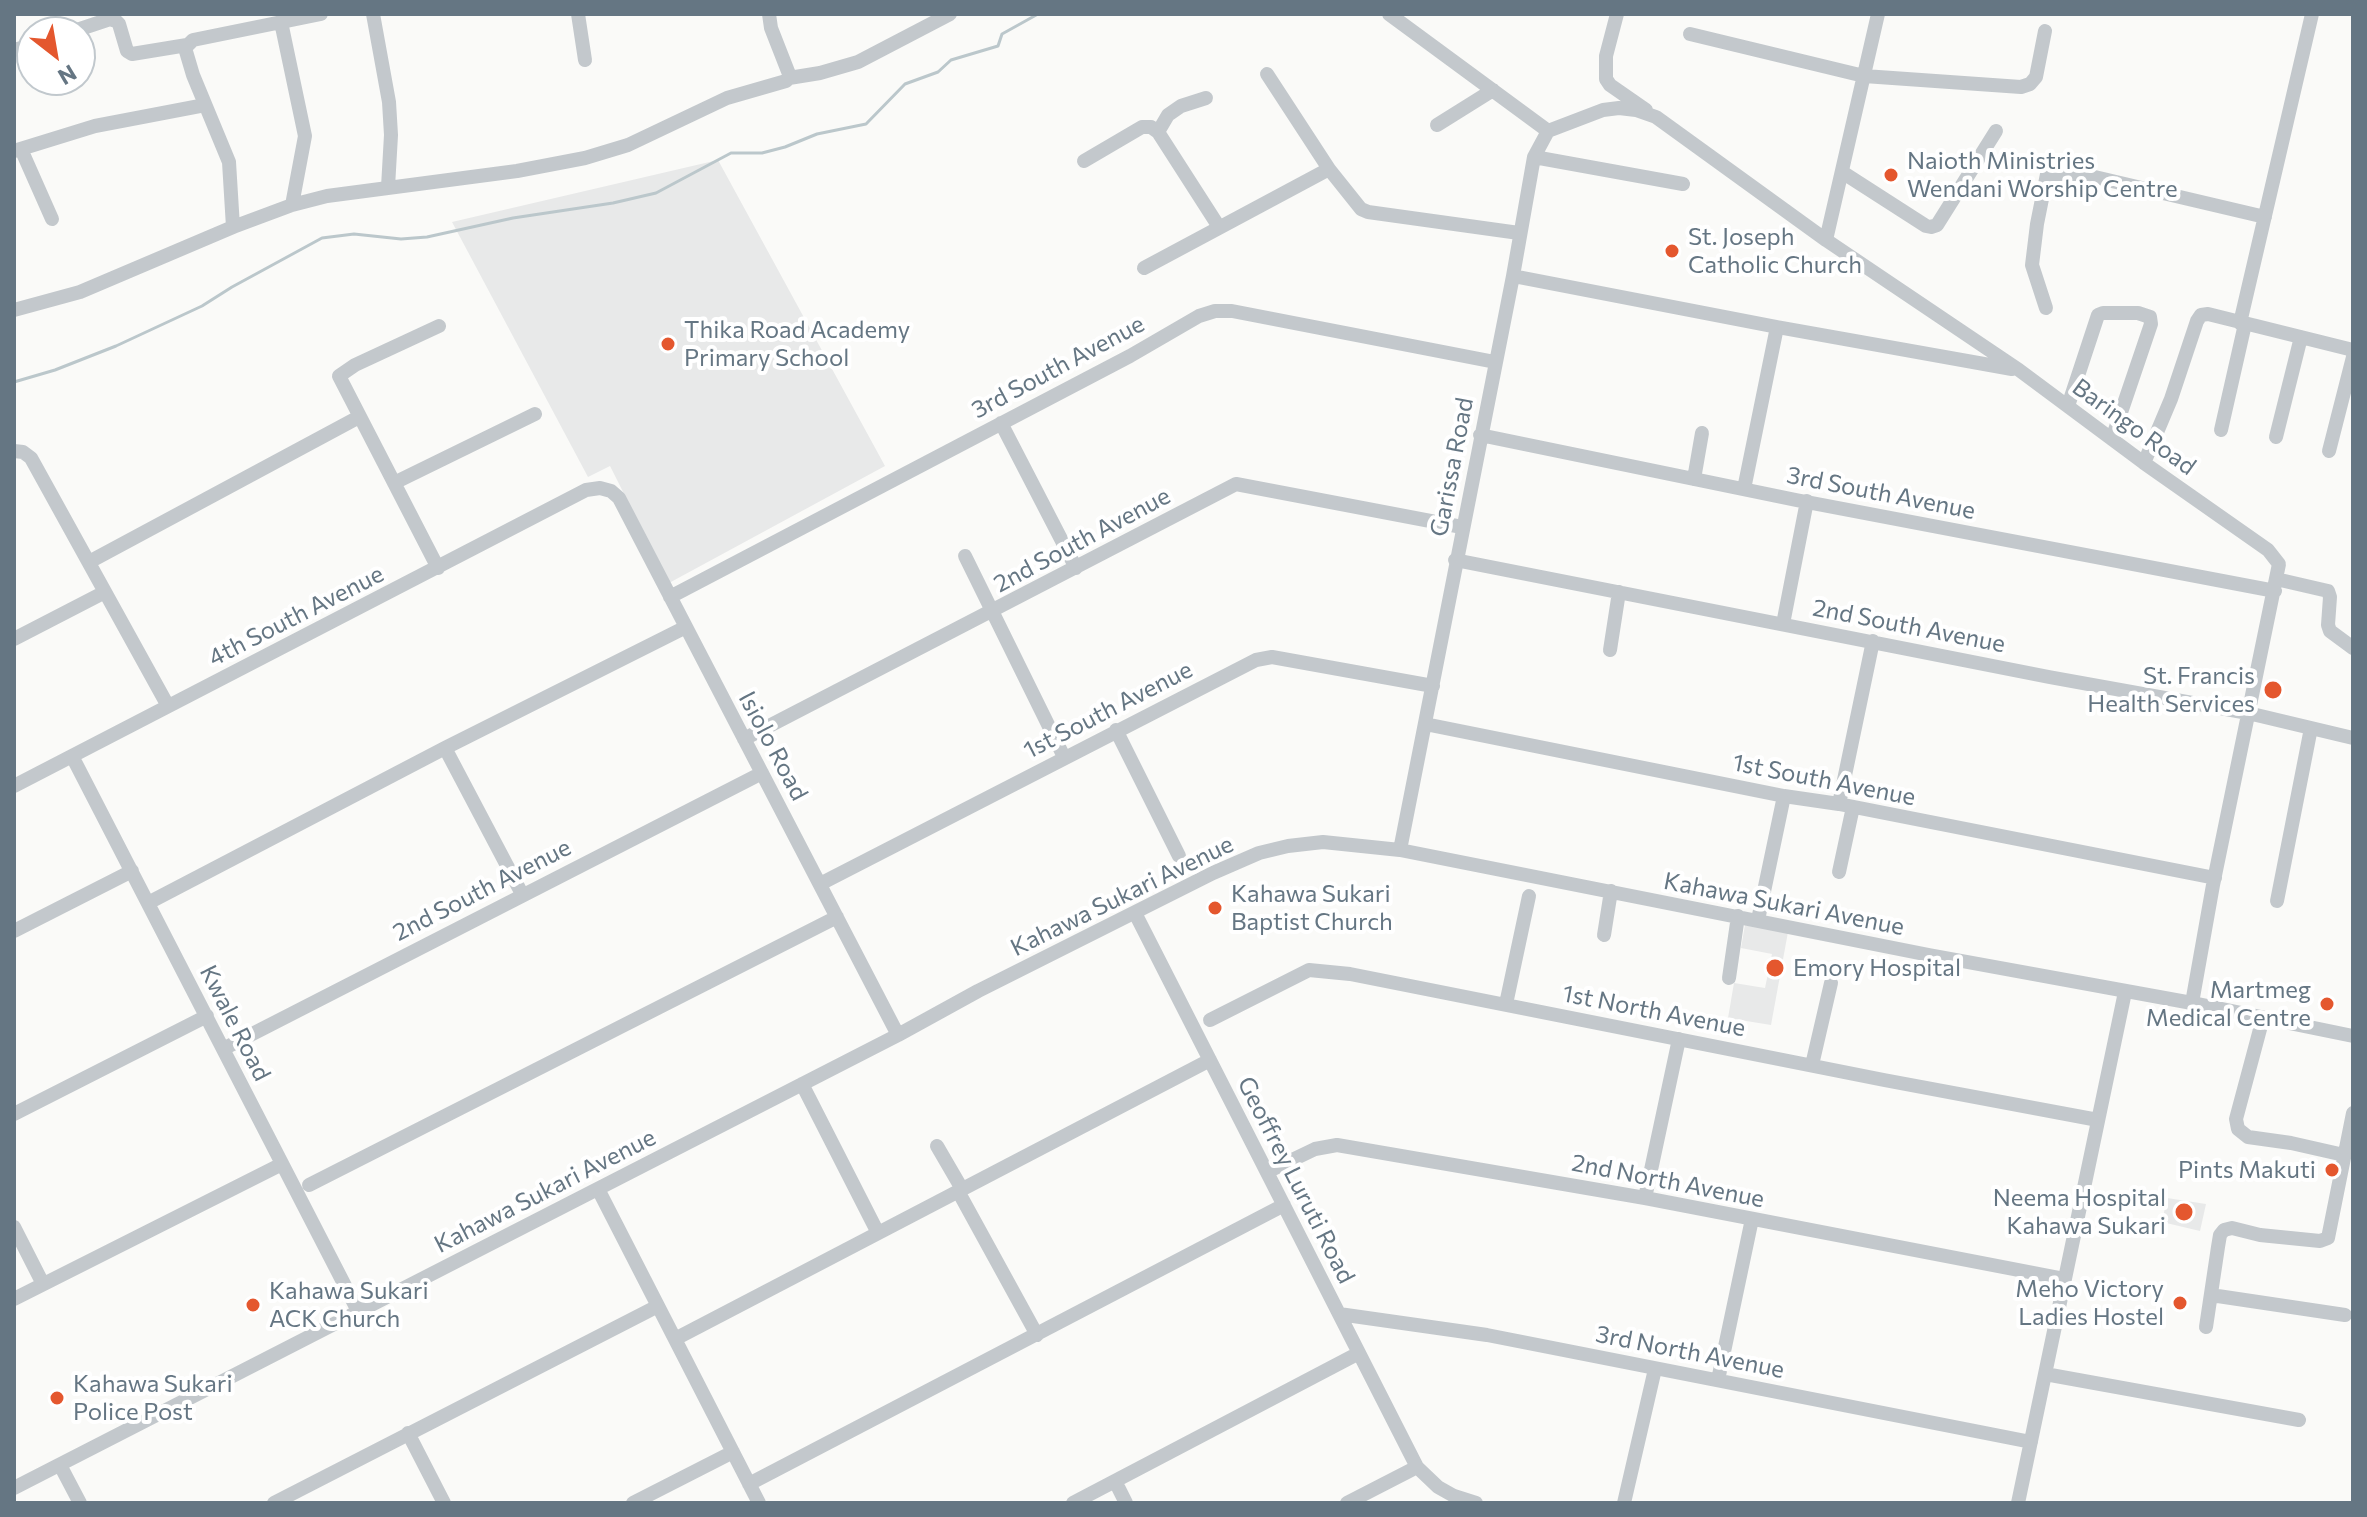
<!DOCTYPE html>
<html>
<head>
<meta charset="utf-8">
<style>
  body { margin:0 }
  #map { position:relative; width:2367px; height:1517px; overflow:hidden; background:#fafaf8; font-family:Commissioner,sans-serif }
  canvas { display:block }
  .frame { position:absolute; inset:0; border:16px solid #657683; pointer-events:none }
  .north { position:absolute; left:16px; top:16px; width:80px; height:80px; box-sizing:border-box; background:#fff; border:2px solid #c1c8cd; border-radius:50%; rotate:149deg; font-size:22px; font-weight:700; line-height:32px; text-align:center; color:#657683 }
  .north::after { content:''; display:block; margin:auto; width:28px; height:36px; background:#e4572e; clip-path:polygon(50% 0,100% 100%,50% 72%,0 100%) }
</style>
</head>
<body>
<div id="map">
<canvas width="2367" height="1517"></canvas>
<div class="frame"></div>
<div class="north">N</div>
</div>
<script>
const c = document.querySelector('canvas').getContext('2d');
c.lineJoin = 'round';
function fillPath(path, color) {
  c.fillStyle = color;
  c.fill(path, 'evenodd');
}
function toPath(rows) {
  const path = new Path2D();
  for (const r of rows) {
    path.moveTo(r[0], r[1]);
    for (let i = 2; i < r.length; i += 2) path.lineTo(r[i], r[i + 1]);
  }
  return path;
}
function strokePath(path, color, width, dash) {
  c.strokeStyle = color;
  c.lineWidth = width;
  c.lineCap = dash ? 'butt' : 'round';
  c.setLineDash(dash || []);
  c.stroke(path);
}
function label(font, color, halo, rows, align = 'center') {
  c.font = font + ' Commissioner,sans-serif';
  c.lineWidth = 8;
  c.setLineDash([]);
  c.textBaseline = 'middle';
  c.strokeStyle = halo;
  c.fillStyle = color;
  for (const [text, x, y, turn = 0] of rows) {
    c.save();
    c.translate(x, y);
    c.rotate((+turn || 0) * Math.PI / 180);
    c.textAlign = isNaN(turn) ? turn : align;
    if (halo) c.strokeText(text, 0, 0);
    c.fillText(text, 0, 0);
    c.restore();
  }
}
const built = toPath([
  [718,160,885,466,669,583,610,466,588,477,452,222],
  [1745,925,1788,932,1771,1025,1728,1018,1734,983,1765,988,1772,954,1741,948],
  [2167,1198,2206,1204,2200,1231,2162,1222]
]);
const stream = toPath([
  [14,382,55,370,116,346,202,306,232,287,322,238,354,234,401,239,427,237,513,218,613,203,656,193,731,153,762,153,785,147,817,134,866,124,905,84,938,72,951,60,998,46,1002,34,1038,14]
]);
const minor = toPath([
  [373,14,389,102,391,135,388,187],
  [578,14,585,60],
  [769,14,771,28,789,74,789,78],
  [1389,14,1548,131],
  [1617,14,1606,56,1606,79,1610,85,1646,110],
  [281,22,305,136,292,205],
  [71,32,110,19,116,21,119,24,127,51,132,54,187,45],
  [1690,34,1864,76,2021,87,2030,84,2036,77,2045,31],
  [14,50,32,45],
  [1267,74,1329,169,1361,209,1368,212,1519,233],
  [1437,125,1493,90],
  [1158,132,1168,115,1181,106,1206,98],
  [21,149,52,219],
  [14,151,95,126,205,105],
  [1534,157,1683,184],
  [1084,161,1142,127,1151,127,1158,132,1219,227],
  [1842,172,1926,226,1931,227,1937,225,1996,131],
  [233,227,229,162,193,75,185,48,193,40,321,14],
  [1826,240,1878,14],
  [1144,268,1329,169],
  [1513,276,1777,327,2012,369],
  [2046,308,2032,265,2037,224,2047,174,2082,174,2265,217],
  [14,310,80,292,233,227,292,205,327,196,517,171,585,158,628,145,727,98,786,81,789,78,820,73,858,62,950,14],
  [2240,323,2312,14],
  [2068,406,2098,315,2103,313,2138,313,2150,317,2151,324,2112,439],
  [1001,423,1076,568],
  [2221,430,2245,324],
  [1480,435,1796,500,2275,591],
  [2276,437,2301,337],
  [14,451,23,452,31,458,168,706],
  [2329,451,2353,357],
  [2144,463,2171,399,2197,321,2201,315,2208,314,2353,350],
  [1694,479,1702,433],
  [394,483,535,414],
  [1744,489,1777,327],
  [965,556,1064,757],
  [1455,560,2049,677,2248,713,2353,738],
  [89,562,359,417],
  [438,568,339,376,355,365,439,326],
  [2276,579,2328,591,2330,597,2328,625,2330,631,2353,648],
  [670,597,1130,356,1199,316,1215,311,1232,311,1495,362],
  [1783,624,1807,501],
  [14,639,105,592],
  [1610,650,1619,592],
  [1425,724,1784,796,1839,804,2215,878],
  [1116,730,1179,856],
  [744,739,1236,484,1462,527],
  [445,748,522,894],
  [72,756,358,1311],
  [14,786,586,490,600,488,611,491,619,498,898,1035],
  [1839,804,1873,641],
  [1400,850,1513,276,1534,157,1548,131,1603,110,1619,108,1636,110,1656,117,1826,240,2019,370,2144,463,2268,550,2279,564,2213,885,2192,1003],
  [1839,872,1853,807],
  [820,884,1256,660,1272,657,1433,686],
  [2277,901,2311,728],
  [148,903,445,748,686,627],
  [1135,913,1417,1467,1438,1487,1454,1496,1476,1503],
  [1758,920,1784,796],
  [14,931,132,871],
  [1604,935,1611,891],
  [1729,978,1738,916],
  [1506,1004,1529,896],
  [2263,1018,2236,1119,2238,1129,2248,1137,2291,1143,2344,1155],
  [1210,1020,1309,970,1350,974,1884,1080,2098,1120],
  [223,1049,762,773],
  [1812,1065,1831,983],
  [802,1084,878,1233],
  [14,1114,207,1016],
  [937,1146,962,1189],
  [1267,1172,1315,1149,1337,1145,1645,1198,2065,1279],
  [309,1185,837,917],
  [598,1189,759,1503],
  [958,1191,1037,1335],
  [1645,1198,1679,1039],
  [14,1227,43,1284],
  [2211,1295,2345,1315],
  [14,1299,282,1164],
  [1339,1314,1487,1335,2031,1442],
  [2206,1327,2218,1247,2220,1235,2224,1230,2232,1228,2260,1235,2320,1241,2328,1238,2353,1113],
  [675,1339,1210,1060],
  [2045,1374,2299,1420],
  [1718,1380,1752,1219],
  [408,1433,444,1503],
  [60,1465,80,1503],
  [1115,1481,1126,1503],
  [749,1484,1284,1205],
  [14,1488,898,1035,978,991,1213,873,1259,853,1288,846,1323,842,1400,850,1929,955,2192,1003,2353,1036],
  [274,1503,658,1306],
  [633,1503,733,1452],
  [1073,1503,1359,1353],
  [1347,1503,1417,1467],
  [1624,1503,1655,1369],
  [2018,1503,2125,992]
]);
const markers = [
  [1891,175,8,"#e4572e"],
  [1672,251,8,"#e4572e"],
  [668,344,8,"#e4572e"],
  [2273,690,10,"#e4572e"],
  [1215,908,8,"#e4572e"],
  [1775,968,10,"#e4572e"],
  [2327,1004,8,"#e4572e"],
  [2332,1170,8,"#e4572e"],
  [2184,1212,10,"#e4572e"],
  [2180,1303,8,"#e4572e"],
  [253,1305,8,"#e4572e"],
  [57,1398,8,"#e4572e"]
];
const poiNames = [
  ["Naioth Ministries",1907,161],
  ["Wendani Worship Centre",1907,189],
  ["St. Joseph",1688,237],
  ["Catholic Church",1688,265],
  ["Thika Road Academy",684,330],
  ["Primary School",684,358],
  ["St. Francis",2255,676,"right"],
  ["Health Services",2255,704,"right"],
  ["Kahawa Sukari",1231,894],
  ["Baptist Church",1231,922],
  ["Emory Hospital",1793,968],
  ["Martmeg",2311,990,"right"],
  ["Medical Centre",2311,1018,"right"],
  ["Pints Makuti",2316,1170,"right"],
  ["Neema Hospital",2166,1198,"right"],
  ["Kahawa Sukari",2166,1226,"right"],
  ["Meho Victory",2164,1289,"right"],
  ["Ladies Hostel",2164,1317,"right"],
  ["Kahawa Sukari",269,1291],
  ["ACK Church",269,1319],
  ["Kahawa Sukari",73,1384],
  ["Police Post",73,1412]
];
const streetNames = [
  ["3rd South Avenue",1058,367,-28],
  ["Baringo Road",2134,427,36],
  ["Garissa Road",1452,467,-79],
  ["3rd South Avenue",1881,493,11],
  ["2nd South Avenue",1082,540,-28],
  ["4th South Avenue",296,616,-27],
  ["2nd South Avenue",1909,626,11],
  ["1st South Avenue",1108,710,-27],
  ["Isiolo Road",773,746,62],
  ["1st South Avenue",1824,780,11],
  ["2nd South Avenue",482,890,-27],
  ["Kahawa Sukari Avenue",1122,896,-26],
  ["Kahawa Sukari Avenue",1784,904,11],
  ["1st North Avenue",1654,1011,11],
  ["Kwale Road",235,1023,63],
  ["Geoffrey Luruti Road",1296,1180,63],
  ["2nd North Avenue",1668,1181,11],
  ["Kahawa Sukari Avenue",545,1191,-27],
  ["3rd North Avenue",1690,1352,11]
];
fillPath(built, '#e8e9e9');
strokePath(stream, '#bbc7cb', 3);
strokePath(minor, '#c3c8cc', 14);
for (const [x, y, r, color] of markers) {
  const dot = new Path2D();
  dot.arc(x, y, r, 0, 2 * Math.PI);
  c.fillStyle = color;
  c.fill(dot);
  strokePath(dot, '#fff', 3);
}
label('24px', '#657683', '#fff', poiNames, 'left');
label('24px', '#657683', '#fff', streetNames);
</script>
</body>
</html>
